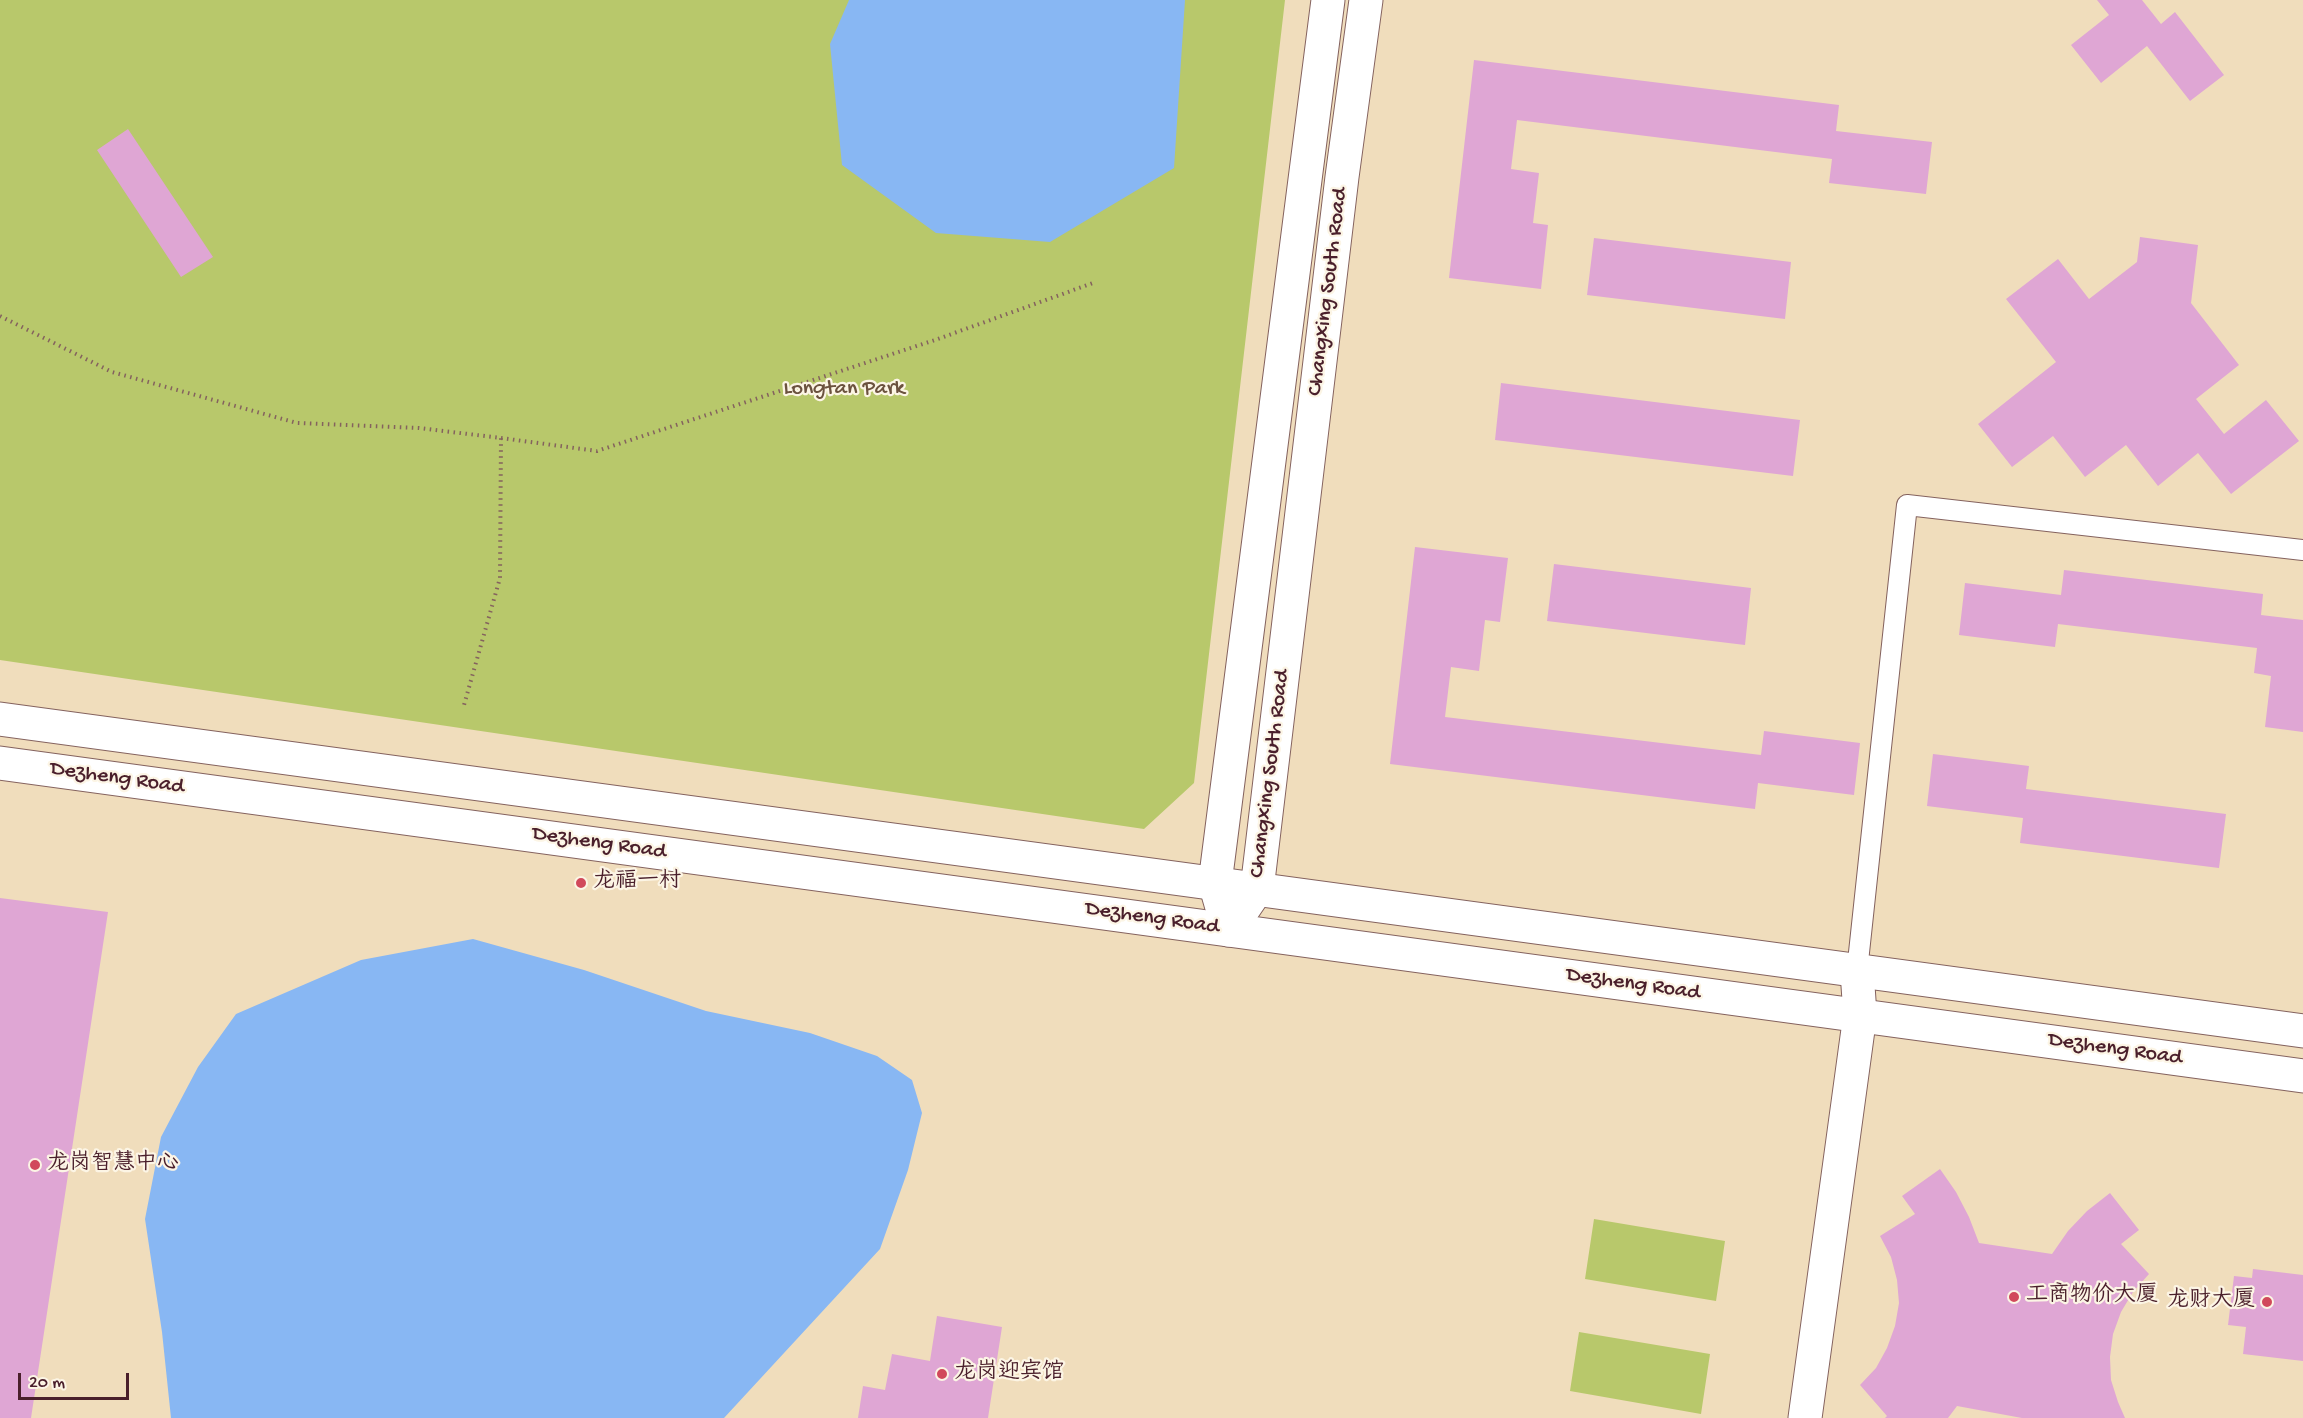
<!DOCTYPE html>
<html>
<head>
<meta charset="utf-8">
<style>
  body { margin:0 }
  #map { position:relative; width:2303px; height:1418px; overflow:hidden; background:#f0ddbc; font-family:"Gochi Hand",sans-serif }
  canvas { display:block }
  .scale { position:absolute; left:18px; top:1373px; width:111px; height:27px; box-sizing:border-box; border:3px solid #4a1f2b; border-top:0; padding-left:8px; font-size:18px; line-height:21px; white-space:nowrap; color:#4a1f2b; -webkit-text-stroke:4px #fcf5e5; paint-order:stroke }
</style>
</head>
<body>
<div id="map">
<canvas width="2303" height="1418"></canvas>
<div class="scale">20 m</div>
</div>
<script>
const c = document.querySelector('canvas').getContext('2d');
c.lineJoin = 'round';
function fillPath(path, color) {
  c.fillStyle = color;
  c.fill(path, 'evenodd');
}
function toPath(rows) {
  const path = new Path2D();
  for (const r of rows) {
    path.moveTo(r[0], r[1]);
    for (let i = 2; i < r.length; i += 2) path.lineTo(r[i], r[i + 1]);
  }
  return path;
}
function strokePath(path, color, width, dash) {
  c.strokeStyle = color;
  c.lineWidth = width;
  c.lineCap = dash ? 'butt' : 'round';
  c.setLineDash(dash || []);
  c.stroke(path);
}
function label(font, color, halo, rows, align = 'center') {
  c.font = font + ' "Gochi Hand","LXGW WenKai TC",sans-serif';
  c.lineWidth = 4.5;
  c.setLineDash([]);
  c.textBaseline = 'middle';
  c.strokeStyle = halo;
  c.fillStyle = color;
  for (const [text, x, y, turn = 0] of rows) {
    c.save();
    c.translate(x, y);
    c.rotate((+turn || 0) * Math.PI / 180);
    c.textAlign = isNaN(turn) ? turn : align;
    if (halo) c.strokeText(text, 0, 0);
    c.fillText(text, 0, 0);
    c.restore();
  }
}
const green = toPath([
  [0,0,1285,0,1194,783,1144,829,0,660],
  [1594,1219,1725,1241,1716,1301,1585,1279],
  [1579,1332,1710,1354,1701,1414,1570,1391]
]);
const water = toPath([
  [849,0,1185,0,1174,168,1050,242,936,233,842,165,830,44],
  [473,939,584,970,706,1011,810,1033,877,1056,912,1080,922,1113,908,1170,880,1249,724,1418,171,1418,162,1332,145,1219,161,1137,198,1067,236,1014,361,960]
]);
const building = toPath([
  [2097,0,2142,0,2161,24,2175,12,2224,75,2190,101,2147,46,2101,83,2071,45,2109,15],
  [1474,60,1839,105,1836,131,1932,142,1926,194,1829,183,1832,159,1517,120,1511,169,1539,173,1533,223,1548,225,1541,289,1449,278],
  [128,129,213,257,181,277,97,150],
  [2140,237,2198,245,2191,303,2239,365,2196,399,2224,434,2266,400,2299,441,2231,494,2198,453,2158,486,2126,445,2085,477,2053,436,2012,467,1978,424,2056,362,2006,299,2058,259,2089,299,2137,262],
  [1594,238,1791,262,1785,319,1587,295],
  [1501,383,1800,420,1793,476,1495,440],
  [1415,547,1508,558,1500,622,1485,620,1479,671,1451,667,1445,717,1761,755,1764,731,1860,743,1854,795,1758,783,1755,809,1390,764],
  [1554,564,1751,588,1745,645,1547,621],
  [2064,570,2263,594,2261,615,2303,620,2303,732,2265,727,2271,676,2254,673,2257,648,2058,624,2055,647,1959,635,1965,583,2061,595],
  [1933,754,2029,766,2026,789,2226,814,2219,868,2020,843,2023,818,1927,806],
  [0,898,108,912,31,1418,0,1418],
  [1940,1169,1956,1192,1969,1217,1979,1243,2052,1254,2068,1231,2087,1211,2110,1193,2139,1230,2121,1244,2149,1274,2133,1292,2121,1312,2113,1334,2110,1357,2111,1380,2118,1402,2125,1418,2022,1418,1957,1406,1948,1418,1885,1418,1887,1416,1860,1385,1876,1368,1887,1348,1895,1326,1899,1303,1897,1280,1891,1257,1880,1236,1915,1214,1902,1196],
  [2253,1269,2303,1275,2303,1361,2243,1354,2246,1327,2228,1325,2234,1276,2252,1278],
  [937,1316,1002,1327,988,1418,858,1418,863,1386,885,1390,892,1354,930,1361]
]);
const path = toPath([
  [0,316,112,372,297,423,419,428,501,438,500,578,464,705],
  [501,438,597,451,935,340,1093,283]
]);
const service = toPath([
  [1857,971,1907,505,2303,550]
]);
const minor = toPath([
  [1223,911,1215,883,1328,0],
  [1229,930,1257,889,1342,177,1366,0]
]);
const tertiary = toPath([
  [1805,1418,1860,1015,1857,971]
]);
const secondary = toPath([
  [0,719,2303,1031],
  [0,763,2303,1076]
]);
const markers = [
  [581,883,6,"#d1495b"],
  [35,1165,6,"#d1495b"],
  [2014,1297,6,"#d1495b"],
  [2267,1302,6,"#d1495b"],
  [942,1374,6,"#d1495b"]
];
const streetNames = [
  ["Changxing South Road",1329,292,-83],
  ["Changxing South Road",1271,774,-83],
  ["Dezheng Road",117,779,8],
  ["Dezheng Road",599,844,8],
  ["Dezheng Road",1152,919,8],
  ["Dezheng Road",1633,985,8],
  ["Dezheng Road",2115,1050,8]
];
const parkNames = [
  ["Longtan Park",844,390]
];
const poiNames = [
  ["龙福一村",593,883],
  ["龙岗智慧中心",47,1165],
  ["工商物价大厦",2026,1297],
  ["龙财大厦",2255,1302,"right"],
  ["龙岗迎宾馆",954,1374]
];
fillPath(green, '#b8c86b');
fillPath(water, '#88b7f3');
fillPath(building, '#dfa6d4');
strokePath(service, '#84625e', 22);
strokePath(minor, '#84625e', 35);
strokePath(tertiary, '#84625e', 35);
strokePath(secondary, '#84625e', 35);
strokePath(path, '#84625e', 4, [1.5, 4.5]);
strokePath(service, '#fff', 20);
strokePath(minor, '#fff', 33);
strokePath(tertiary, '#fff', 33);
strokePath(secondary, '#fff', 33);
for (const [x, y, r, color] of markers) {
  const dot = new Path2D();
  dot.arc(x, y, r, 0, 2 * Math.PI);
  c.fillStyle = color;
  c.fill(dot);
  strokePath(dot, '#fcf5e5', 2);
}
label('22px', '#4a1f2b', '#fcf5e5', streetNames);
label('22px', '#6b523e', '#fcf5e5', parkNames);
label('22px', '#4a1f2b', '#fcf5e5', poiNames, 'left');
</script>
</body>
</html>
